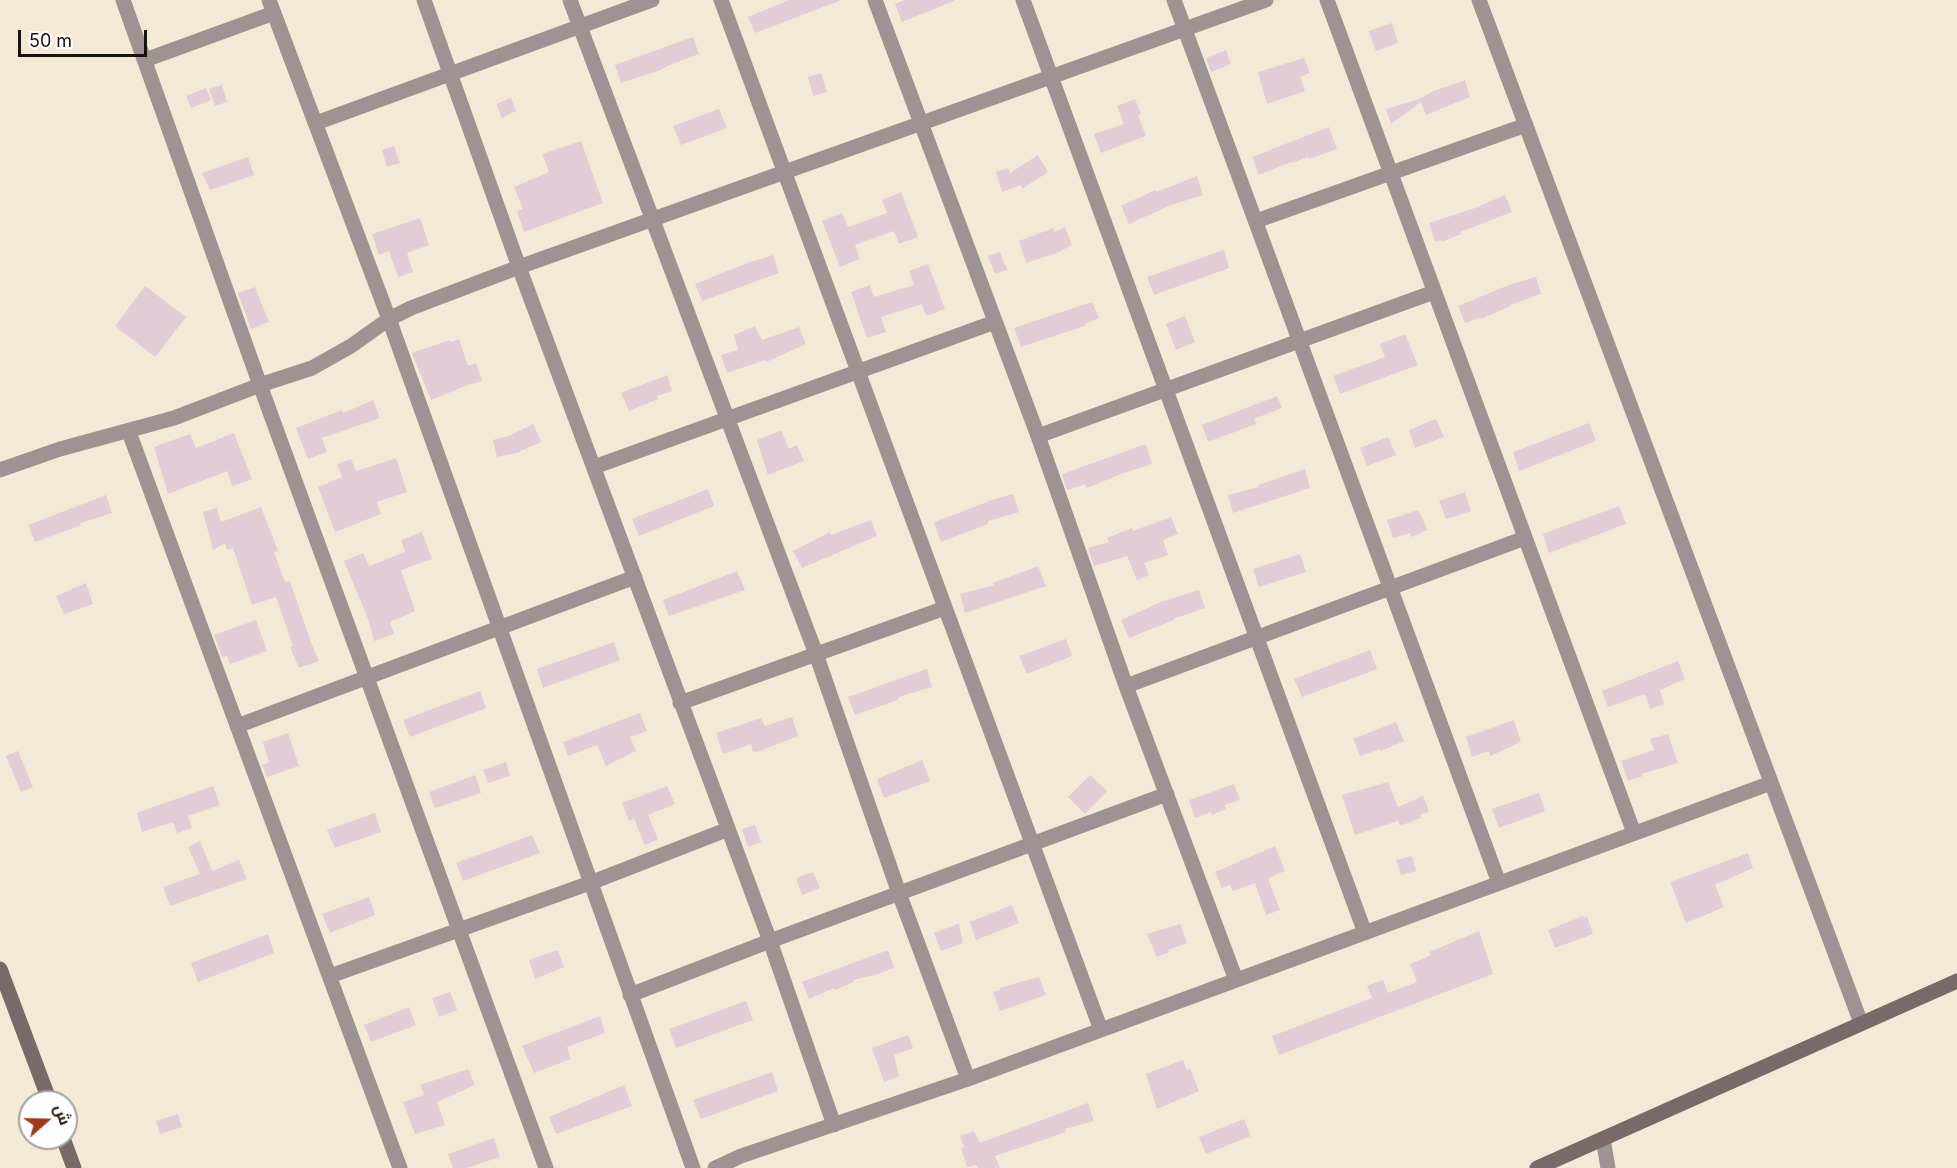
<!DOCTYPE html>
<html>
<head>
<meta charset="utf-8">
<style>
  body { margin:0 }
  #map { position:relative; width:1957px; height:1168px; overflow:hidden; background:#f4e9d6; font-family:Inter,Cairo,sans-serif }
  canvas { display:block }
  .north { position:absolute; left:18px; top:1090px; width:60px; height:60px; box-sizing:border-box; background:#fff; border:2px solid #a2a19e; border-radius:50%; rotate:70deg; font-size:16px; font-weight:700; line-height:24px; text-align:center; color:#17130d }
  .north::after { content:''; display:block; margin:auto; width:21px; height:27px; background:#a1391a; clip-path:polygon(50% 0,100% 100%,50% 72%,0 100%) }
  .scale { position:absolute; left:18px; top:30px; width:129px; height:27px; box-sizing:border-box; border:3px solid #17130d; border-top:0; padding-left:8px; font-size:18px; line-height:21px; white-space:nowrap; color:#17130d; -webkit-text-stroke:4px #fff; paint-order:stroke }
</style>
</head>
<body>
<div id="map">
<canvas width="1957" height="1168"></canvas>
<div class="north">ش</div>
<div class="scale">50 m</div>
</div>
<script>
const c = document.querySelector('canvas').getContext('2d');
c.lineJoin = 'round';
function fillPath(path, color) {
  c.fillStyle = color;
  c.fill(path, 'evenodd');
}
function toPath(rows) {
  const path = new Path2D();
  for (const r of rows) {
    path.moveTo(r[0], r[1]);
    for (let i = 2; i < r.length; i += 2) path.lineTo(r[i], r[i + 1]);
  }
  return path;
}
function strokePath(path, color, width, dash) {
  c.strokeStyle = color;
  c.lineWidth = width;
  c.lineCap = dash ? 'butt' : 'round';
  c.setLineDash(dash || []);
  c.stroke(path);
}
const building = toPath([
  [789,0,839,0,839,1,755,33,748,17],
  [904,0,954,0,954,1,902,22,895,4],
  [1392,23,1398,43,1376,51,1369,31],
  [693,37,699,54,667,66,661,70,621,83,615,65],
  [1226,50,1231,64,1211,72,1206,58],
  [1304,58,1310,73,1300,77,1305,91,1267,104,1258,72],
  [821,73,827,92,813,96,808,77],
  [1465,80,1470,97,1426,115,1421,102,1391,124,1386,109,1419,99,1436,90],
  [222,85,227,102,215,106,209,89],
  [206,88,211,100,191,108,186,96],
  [511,98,516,111,502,118,496,104],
  [1135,99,1141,114,1138,115,1146,136,1101,153,1094,134,1124,124,1117,106],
  [719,109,727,128,681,145,673,126],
  [1329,127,1337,149,1309,159,1308,157,1292,163,1291,162,1259,175,1252,157],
  [581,141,603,203,524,232,517,211,523,209,514,187,549,172,542,154],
  [394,146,400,163,387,167,382,150],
  [1038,155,1048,172,1022,189,1021,185,1002,192,996,172,1008,168,1010,173],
  [248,157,254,175,210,190,202,173],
  [1197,176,1203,195,1171,205,1129,224,1121,206,1155,190,1156,192],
  [901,192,918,237,899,244,894,231,855,245,860,259,840,267,822,221,842,213,848,227,887,213,882,200],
  [1505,195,1512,212,1460,232,1461,234,1442,242,1441,240,1435,242,1429,223,1475,208],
  [420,218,429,245,407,253,413,272,398,277,389,251,379,255,372,234],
  [1065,227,1072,245,1057,253,1026,263,1019,241,1053,228,1055,232],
  [1224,250,1229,268,1154,295,1147,277],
  [1000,252,1007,270,995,274,988,256],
  [773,255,779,273,702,301,695,284,747,263],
  [928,264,945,309,926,316,922,304,881,317,886,332,867,338,851,292,870,285,874,297,914,285,909,271],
  [1536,277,1541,294,1510,305,1511,306,1481,319,1481,317,1465,323,1458,306,1509,285],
  [145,286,186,317,155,357,115,326],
  [255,287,269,322,251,329,238,293],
  [1092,302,1099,318,1085,324,1085,326,1021,347,1014,328],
  [1185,316,1195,342,1176,350,1166,324],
  [755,326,762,340,799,327,806,344,766,362,765,360,727,373,721,355,738,350,734,335],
  [1405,334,1418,365,1340,394,1333,376,1385,357,1380,344],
  [459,339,468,366,476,363,482,381,468,385,431,400,412,353,450,340,451,342],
  [667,375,672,391,657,396,658,399,629,411,621,393],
  [1277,396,1282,408,1254,419,1256,424,1208,442,1202,425],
  [373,400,380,418,322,438,327,452,308,459,296,428,342,410,343,413],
  [1436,419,1444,437,1415,448,1409,430],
  [1589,423,1596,441,1519,471,1513,452],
  [533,424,541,442,516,453,497,457,493,440,509,436],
  [781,430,789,449,797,445,804,461,768,475,757,440],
  [234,433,252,479,232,486,227,471,168,494,154,447,190,434,196,448],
  [1388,437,1396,455,1367,466,1360,448],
  [1146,444,1152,464,1121,474,1087,488,1085,484,1067,490,1062,474],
  [396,458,407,492,377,502,381,514,335,532,318,487,342,477,337,464,351,459,356,471],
  [1305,469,1310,488,1233,513,1228,495,1259,487,1258,485],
  [708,489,714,506,639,536,632,519],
  [1465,492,1471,511,1446,519,1439,501],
  [1013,494,1019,512,988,521,988,524,941,542,934,522,995,499],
  [106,495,112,513,80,523,81,525,35,542,28,525],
  [1619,506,1626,524,1549,553,1543,534],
  [261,507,278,551,274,552,285,582,290,581,310,640,319,661,299,668,290,647,293,646,276,597,252,605,233,548,227,550,225,543,213,550,203,512,217,508,221,522],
  [1418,510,1428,530,1411,537,1410,533,1393,538,1387,520],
  [1171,517,1178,534,1163,540,1168,555,1144,563,1149,575,1137,580,1127,556,1094,566,1088,548,1109,542,1107,538,1132,528,1133,531],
  [871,520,877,536,802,568,793,551,830,532,831,535],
  [422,532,432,559,401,570,415,611,390,622,394,634,374,641,368,619,344,561,363,553,369,566,405,552,401,540],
  [1300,554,1306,572,1259,587,1253,569],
  [1038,566,1046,586,965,613,960,594,994,585,993,583],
  [737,571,745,590,669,616,663,600],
  [86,583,93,604,64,614,56,596],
  [1199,590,1205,608,1173,619,1174,620,1129,638,1121,620,1161,602],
  [256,620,267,651,230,664,227,656,222,657,214,635],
  [1066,639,1072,656,1027,674,1019,656],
  [614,642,620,660,543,688,537,669],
  [1370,650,1377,669,1302,697,1294,679],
  [1678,661,1685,679,1660,690,1664,704,1650,709,1645,694,1608,707,1602,691],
  [927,669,932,687,899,697,898,700,855,715,848,697],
  [480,691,486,708,410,737,403,720],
  [640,713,647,731,630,737,636,751,606,766,597,745,568,756,563,742],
  [792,717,798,736,760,751,753,752,751,744,723,754,716,733,761,718,765,726],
  [1514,720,1521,742,1490,756,1489,751,1472,757,1466,737],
  [1396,722,1404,741,1381,751,1380,749,1360,756,1353,739],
  [288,733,299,766,267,777,262,765,269,762,263,742],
  [1668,734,1678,763,1642,774,1643,776,1628,781,1621,761,1654,750,1650,739],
  [18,751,33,787,21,792,6,756],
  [922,760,930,781,884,798,877,779],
  [506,762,510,776,488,783,483,770],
  [475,775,481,793,435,808,429,792],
  [1090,775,1107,791,1085,814,1068,797],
  [1388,782,1398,807,1423,796,1429,811,1420,815,1421,818,1400,826,1398,821,1355,835,1342,795],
  [1234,784,1240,800,1225,805,1226,809,1212,815,1211,812,1195,818,1189,800],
  [213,786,220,805,188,816,192,828,177,833,173,822,142,832,137,813],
  [667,786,675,804,648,815,658,839,645,845,634,819,629,821,622,803],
  [1539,793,1545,811,1499,828,1492,809],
  [375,813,381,832,335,848,327,830],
  [755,825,761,842,748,847,742,829],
  [532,835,540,853,463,881,456,863],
  [200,841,212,871,239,860,247,879,170,906,163,887,200,874,188,847],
  [1275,846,1285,871,1268,878,1280,910,1266,915,1255,883,1233,891,1230,885,1222,888,1215,872],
  [1748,853,1753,868,1715,885,1724,907,1686,923,1670,882],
  [1412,856,1416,871,1401,875,1396,860],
  [813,872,820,888,802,895,796,878],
  [369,897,375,915,330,933,322,914],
  [1012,905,1019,923,976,940,970,922],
  [1583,916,1584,918,1587,916,1593,934,1555,948,1548,930],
  [957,924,959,924,963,943,941,951,934,933],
  [1180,924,1187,943,1168,950,1169,952,1157,957,1147,934],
  [1479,931,1493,974,1279,1055,1272,1036,1372,998,1367,986,1383,980,1388,993,1417,982,1410,964,1431,955,1429,952],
  [268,934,274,953,198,982,191,963],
  [558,950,564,967,535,979,529,960],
  [888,950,894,968,875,975,853,980,854,982,835,990,834,988,809,999,802,982],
  [1039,977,1046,995,1000,1011,993,992,1000,990,999,988],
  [450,992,457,1010,439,1017,432,998],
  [746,1001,753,1020,676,1048,669,1029],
  [409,1007,416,1025,371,1042,364,1025],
  [600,1016,605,1033,567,1047,571,1059,534,1073,522,1046],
  [908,1035,913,1048,894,1055,899,1076,884,1082,872,1048],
  [1183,1060,1187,1070,1190,1068,1199,1091,1157,1109,1146,1074],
  [468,1069,475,1085,437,1102,445,1125,415,1134,403,1102,424,1095,420,1085],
  [772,1072,778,1091,701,1119,693,1100],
  [624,1085,632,1106,556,1134,549,1117],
  [1088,1103,1094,1121,1065,1129,1066,1132,1052,1137,995,1156,1000,1168,978,1168,976,1165,967,1167,961,1148,964,1147,960,1136,974,1131,980,1143],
  [178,1114,182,1127,160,1134,156,1121],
  [1244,1119,1251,1136,1206,1154,1199,1137],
  [494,1138,500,1157,466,1168,453,1168,448,1154]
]);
const street = toPath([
  [123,0,260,385,546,1168],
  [269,0,389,319,693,1168],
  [424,0,519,267,770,941,834,1125],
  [570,0,816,654,899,893,968,1079],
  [721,0,1101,1030],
  [875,0,1038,436,1126,686,1236,980],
  [1023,0,1365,933],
  [1174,0,1499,883],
  [1327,0,1634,833],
  [1479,0,1861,1023],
  [145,60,274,13],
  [316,123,652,0],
  [1256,221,1526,125],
  [129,432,400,1168],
  [1038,436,1434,292],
  [594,467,995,322],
  [0,470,60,449,174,418,260,385,312,368,351,346,389,319,411,308,519,267,1266,0],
  [1126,686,1525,538],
  [680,703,945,608],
  [237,726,635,577],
  [330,976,590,883,726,830],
  [630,995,770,941,1167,794],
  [1603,1139,1608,1168],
  [715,1168,741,1156,968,1079,1771,783]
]);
const secondary = toPath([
  [0,969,50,1102],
  [63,1138,74,1168],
  [1537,1168,1957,981]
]);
fillPath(building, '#e2cdd7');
strokePath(street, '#9e9393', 15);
strokePath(secondary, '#796a69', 15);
</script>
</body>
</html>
